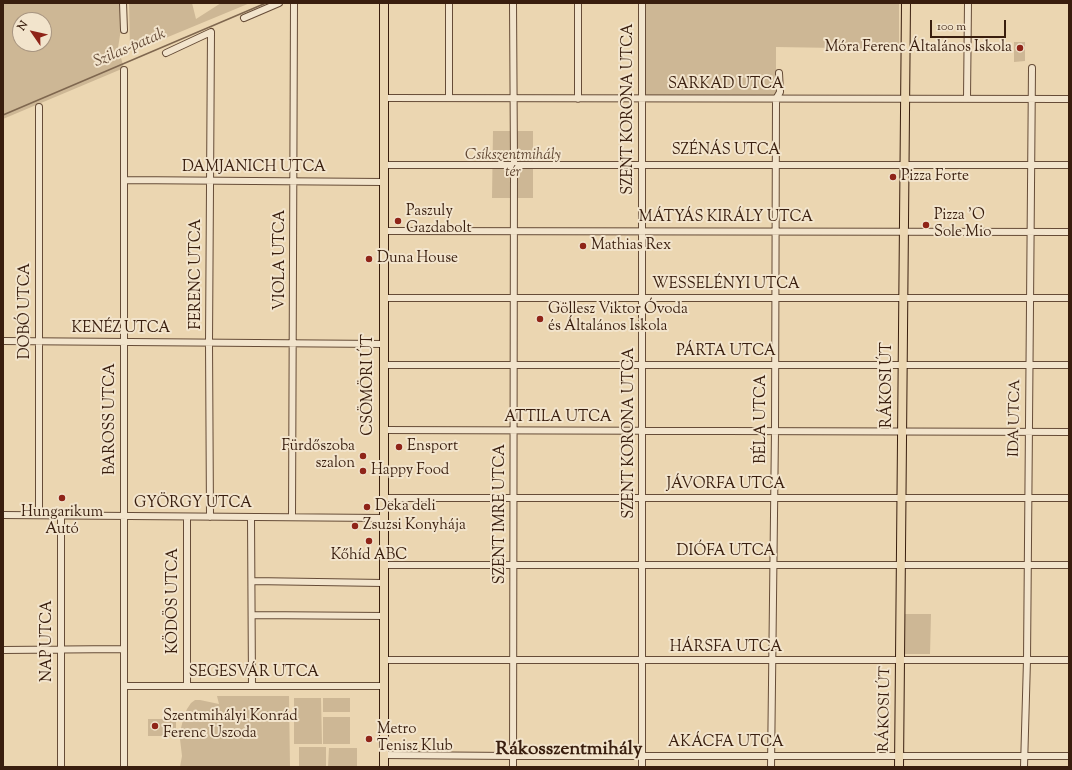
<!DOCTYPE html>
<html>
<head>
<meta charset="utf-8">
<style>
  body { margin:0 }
  #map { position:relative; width:1072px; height:770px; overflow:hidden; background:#ebd6b1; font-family:"Sorts Mill Goudy",serif }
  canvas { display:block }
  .frame { position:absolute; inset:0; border:4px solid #391e0e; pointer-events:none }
  .north { position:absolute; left:12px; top:12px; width:40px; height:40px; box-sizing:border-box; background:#f2e4cc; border:1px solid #a89580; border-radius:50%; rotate:304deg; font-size:11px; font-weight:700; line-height:16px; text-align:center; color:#391e0e }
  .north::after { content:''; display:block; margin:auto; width:14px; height:18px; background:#8f2418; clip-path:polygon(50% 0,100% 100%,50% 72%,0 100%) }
  .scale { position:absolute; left:930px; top:20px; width:76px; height:18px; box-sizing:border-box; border:2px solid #391e0e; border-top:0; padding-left:5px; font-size:12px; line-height:14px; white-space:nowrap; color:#391e0e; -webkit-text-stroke:3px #f2e4cc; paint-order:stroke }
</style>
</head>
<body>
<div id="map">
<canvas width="1072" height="770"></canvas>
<div class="frame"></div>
<div class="north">N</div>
<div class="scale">100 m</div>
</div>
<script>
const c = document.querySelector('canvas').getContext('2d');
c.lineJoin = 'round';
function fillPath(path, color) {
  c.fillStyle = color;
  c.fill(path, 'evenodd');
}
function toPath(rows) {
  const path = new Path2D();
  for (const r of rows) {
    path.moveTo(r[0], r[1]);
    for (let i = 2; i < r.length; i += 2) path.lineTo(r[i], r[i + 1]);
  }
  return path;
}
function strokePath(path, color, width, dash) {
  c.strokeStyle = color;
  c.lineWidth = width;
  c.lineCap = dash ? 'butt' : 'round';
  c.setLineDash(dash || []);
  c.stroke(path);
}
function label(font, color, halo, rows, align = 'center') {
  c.font = font + ' "Sorts Mill Goudy",serif';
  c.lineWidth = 4;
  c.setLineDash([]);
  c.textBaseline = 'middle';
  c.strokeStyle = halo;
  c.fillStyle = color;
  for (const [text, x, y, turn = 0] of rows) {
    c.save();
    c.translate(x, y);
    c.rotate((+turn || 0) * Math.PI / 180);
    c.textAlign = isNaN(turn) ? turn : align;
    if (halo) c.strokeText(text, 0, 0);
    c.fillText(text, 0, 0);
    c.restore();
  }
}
const green = toPath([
  [3,3,120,3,121,29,118,48,124,68,3,119],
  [20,20,44,20,44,44,20,44],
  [129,3,192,3,196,19,221,3,250,3,139,49,130,49],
  [642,3,899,3,899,49,776,47,776,99,642,98],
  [1014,42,1025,42,1025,61,1014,62],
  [493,131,533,131,533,198,492,198],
  [904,614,931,614,930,654,903,654],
  [217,696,289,696,290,767,180,767,182,756,180,739,181,728,184,716,187,709,191,703,195,700,200,700,219,704],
  [294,698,321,698,322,744,294,744],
  [323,698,350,698,350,712,323,712],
  [323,717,350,717,350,744,323,744],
  [148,719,176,719,176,736,148,736],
  [299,747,326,747,326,767,299,767],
  [329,748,357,748,357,767,328,767]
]);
const stream = toPath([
  [3,115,266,3]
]);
const minor = toPath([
  [123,3,124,30],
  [513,3,514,164,513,767],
  [244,18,279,3],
  [166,53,211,32,209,342,210,517],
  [384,98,1069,99],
  [449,98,449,3],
  [967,98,968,3],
  [578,99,578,3],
  [39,107,39,515],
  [383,165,1069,165],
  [124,180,383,182],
  [383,231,1069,232],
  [383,298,1069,298],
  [3,341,383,344],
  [383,365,1069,365],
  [383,430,1069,432],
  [383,498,1069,498],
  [3,515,383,518],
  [187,517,187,686],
  [251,517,252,686],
  [292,517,294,3],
  [383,565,1069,565],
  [252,581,383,583],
  [252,615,384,616],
  [3,650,124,649],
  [384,660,1069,660],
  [124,686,383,686],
  [384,755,513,756,1069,756],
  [61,767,61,515],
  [124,767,124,70],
  [642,767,642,3],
  [771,767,775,431,776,99,780,92,779,73],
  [1024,767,1027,660,1032,68]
]);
const major = toPath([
  [384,3,384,767],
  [899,767,906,3]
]);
const markers = [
  [1020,48,4,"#8f2418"],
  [893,177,4,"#8f2418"],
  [398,221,4,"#8f2418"],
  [926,225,4,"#8f2418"],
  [583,246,4,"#8f2418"],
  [369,259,4,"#8f2418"],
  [540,319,4,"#8f2418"],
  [399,447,4,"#8f2418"],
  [363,456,4,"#8f2418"],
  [363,471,4,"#8f2418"],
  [62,498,4,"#8f2418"],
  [367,507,4,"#8f2418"],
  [355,526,4,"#8f2418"],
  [369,541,4,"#8f2418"],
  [155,726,4,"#8f2418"],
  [369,739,4,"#8f2418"]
];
const poiNames = [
  ["Móra Ferenc Általános Iskola",1012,48,"right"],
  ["Pizza Forte",901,177],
  ["Paszuly",406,212],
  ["Gazdabolt",406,229],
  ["Pizza 'O",934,216],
  ["Sole Mio",934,233],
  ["Mathias Rex",591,246],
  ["Duna House",377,259],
  ["Göllesz Viktor Óvoda",548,310],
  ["és Általános Iskola",548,327],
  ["Fürdőszoba",355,447,"right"],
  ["szalon",355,464,"right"],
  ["Ensport",407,447],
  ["Happy Food",371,471],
  ["Deka deli",375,507],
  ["Hungarikum",62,513,"center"],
  ["Autó",62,530,"center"],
  ["Zsuzsi Konyhája",363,526],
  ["Kőhíd ABC",369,556,"center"],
  ["Szentmihályi Konrád",163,717],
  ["Ferenc Uszoda",163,734],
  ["Metro",377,730],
  ["Tenisz Klub",377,747]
];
const streetNames = [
  ["SARKAD UTCA",726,85],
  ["SZENT KORONA UTCA",629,109,-90],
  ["SZÉNÁS UTCA",726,151],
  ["DAMJANICH UTCA",254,168],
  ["MÁTYÁS KIRÁLY UTCA",726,218],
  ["VIOLA UTCA",281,260,-90],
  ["FERENC UTCA",197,274,-90],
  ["WESSELÉNYI UTCA",726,285],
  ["DOBÓ UTCA",26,311,-90],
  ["KENÉZ UTCA",121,329],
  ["PÁRTA UTCA",726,352],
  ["CSÖMÖRI ÚT",369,385,-90],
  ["RÁKOSI ÚT",888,385,-90],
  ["ATTILA UTCA",558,418],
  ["IDA UTCA",1016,418,-89],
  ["BAROSS UTCA",111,419,-90],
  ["BÉLA UTCA",762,419,-90],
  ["SZENT KORONA UTCA",630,433,-90],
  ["JÁVORFA UTCA",726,485],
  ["GYÖRGY UTCA",193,504],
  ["SZENT IMRE UTCA",501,514,-90],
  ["DIÓFA UTCA",726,552],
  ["KÖDÖS UTCA",174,601,-90],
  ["NAP UTCA",48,641,-90],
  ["HÁRSFA UTCA",726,648],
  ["SEGESVÁR UTCA",254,673],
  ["RÁKOSI ÚT",886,709,-89],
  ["AKÁCFA UTCA",726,743]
];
const parkNames = [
  ["Csíkszentmihály",513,156],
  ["tér",513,173]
];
const waterNames = [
  ["Szilas-patak",130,49,-23]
];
const districtNames = [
  ["Rákosszentmihály",569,751]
];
fillPath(green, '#cdb795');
strokePath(stream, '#7f674f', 1.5);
strokePath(minor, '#664c37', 8);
strokePath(major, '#391e0e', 10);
strokePath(minor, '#f2e4cc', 6);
strokePath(major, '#ebd6b1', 8);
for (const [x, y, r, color] of markers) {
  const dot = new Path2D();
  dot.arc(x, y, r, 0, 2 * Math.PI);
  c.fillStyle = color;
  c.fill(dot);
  strokePath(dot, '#f2e4cc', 1.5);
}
label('15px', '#391e0e', '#f2e4cc', poiNames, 'left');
label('15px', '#391e0e', '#f2e4cc', streetNames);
label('italic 15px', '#5e4430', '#f2e4cc', parkNames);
label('italic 16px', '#624834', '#f2e4cc', waterNames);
label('bold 19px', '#391e0e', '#f2e4cc', districtNames);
</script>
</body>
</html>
